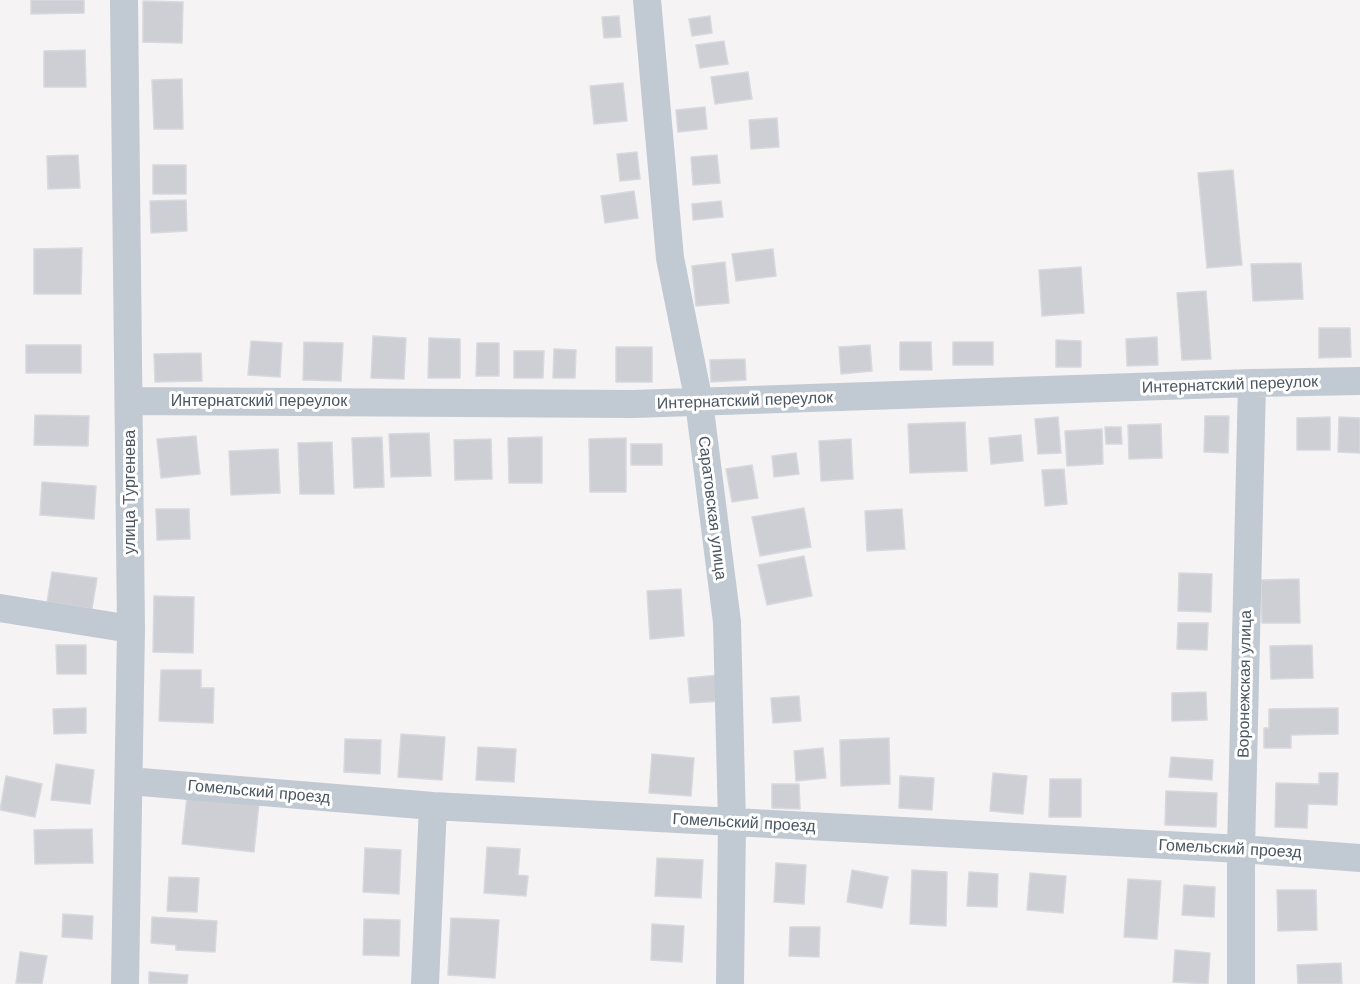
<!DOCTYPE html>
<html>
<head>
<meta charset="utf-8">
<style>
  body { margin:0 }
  canvas { display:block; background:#f5f3f3 }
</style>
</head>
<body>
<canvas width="1360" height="984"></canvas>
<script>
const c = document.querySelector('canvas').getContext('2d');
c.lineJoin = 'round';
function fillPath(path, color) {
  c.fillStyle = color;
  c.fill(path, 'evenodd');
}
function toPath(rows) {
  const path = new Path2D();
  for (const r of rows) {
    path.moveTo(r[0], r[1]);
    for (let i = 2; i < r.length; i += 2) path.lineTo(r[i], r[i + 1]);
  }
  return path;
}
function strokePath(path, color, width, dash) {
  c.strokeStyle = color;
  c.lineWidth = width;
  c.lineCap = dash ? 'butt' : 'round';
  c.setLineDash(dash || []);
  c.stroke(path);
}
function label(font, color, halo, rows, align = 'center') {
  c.font = font + ' "Work Sans",sans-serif';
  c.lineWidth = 6;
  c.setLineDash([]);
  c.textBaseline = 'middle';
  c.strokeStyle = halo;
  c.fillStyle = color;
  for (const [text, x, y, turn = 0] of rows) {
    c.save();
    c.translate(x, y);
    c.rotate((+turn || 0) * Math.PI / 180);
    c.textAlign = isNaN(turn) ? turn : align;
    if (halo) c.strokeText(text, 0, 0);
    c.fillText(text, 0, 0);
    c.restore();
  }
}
const building = toPath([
  [31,0,84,0,84,13,31,14,31,0],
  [143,1,183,2,182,43,143,42,143,1],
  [619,16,621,37,604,38,602,17,619,16],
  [710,16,712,33,692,36,689,19,710,16],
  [724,41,728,64,700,68,696,45,724,41],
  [85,50,86,87,44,87,44,51,85,50],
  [748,72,752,99,715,104,711,77,748,72],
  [182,79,183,129,154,129,152,80,182,79],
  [623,83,627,121,594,124,590,86,623,83],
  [705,107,707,129,678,132,676,110,705,107],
  [777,118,779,147,751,149,749,120,777,118],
  [637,152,640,179,620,181,617,154,637,152],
  [78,155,80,188,48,189,47,156,78,155],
  [717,155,720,183,693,185,691,157,717,155],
  [153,165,186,165,186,194,153,194,153,165],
  [1233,170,1242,265,1207,268,1198,173,1233,170],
  [634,191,638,218,605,223,601,196,634,191],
  [186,200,187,231,151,233,150,201,186,200],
  [721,201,723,217,693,220,692,204,721,201],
  [82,248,81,294,34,294,34,249,82,248],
  [773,249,776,276,736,281,732,254,773,249],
  [725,262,729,303,696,306,692,266,725,262],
  [1301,263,1303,299,1253,301,1251,264,1301,263],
  [1081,267,1084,313,1042,316,1039,270,1081,267],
  [1206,291,1211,359,1182,360,1177,293,1206,291],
  [1319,328,1350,328,1351,357,1319,358,1319,328],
  [373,336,406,338,404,379,371,378,373,336],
  [1157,337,1158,365,1127,366,1126,339,1157,337],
  [429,338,460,339,460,378,428,378,429,338],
  [1056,340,1081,341,1081,367,1056,367,1056,340],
  [251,341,282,343,280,377,248,375,251,341],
  [304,342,343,343,341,381,303,380,304,342],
  [900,342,931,342,932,370,900,370,900,342],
  [953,342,993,342,993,365,953,365,953,342],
  [477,343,499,343,499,376,476,376,477,343],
  [26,345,81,345,81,373,26,373,26,345],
  [870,345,872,371,841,374,839,347,870,345],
  [616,347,652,347,652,382,616,382,616,347],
  [554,349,576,350,575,378,553,378,554,349],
  [514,351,544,351,543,378,514,378,514,351],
  [201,353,202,381,155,382,154,354,201,353],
  [745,359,746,380,711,382,710,360,745,359],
  [35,415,89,416,88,446,34,445,35,415],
  [1205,416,1229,416,1228,453,1204,452,1205,416],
  [1058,417,1061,453,1038,454,1035,419,1058,417],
  [1330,417,1330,450,1297,450,1297,418,1330,417],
  [1339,417,1360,418,1360,453,1338,452,1339,417],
  [965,422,967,471,910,473,908,424,965,422],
  [1161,424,1162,458,1129,459,1128,425,1161,424],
  [1105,427,1121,427,1122,444,1106,444,1105,427],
  [1102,429,1103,464,1067,466,1065,431,1102,429],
  [429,433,431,476,391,477,389,434,429,433],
  [1021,435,1023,461,991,464,989,438,1021,435],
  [196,436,200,474,161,478,157,439,196,436],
  [382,437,384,487,354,488,352,438,382,437],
  [542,437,542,483,509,483,508,438,542,437],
  [626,438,626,492,590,492,589,439,626,438],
  [491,439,492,479,455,480,454,440,491,439],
  [851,439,853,479,821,481,819,441,851,439],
  [332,442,334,494,300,494,298,443,332,442],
  [631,444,662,444,662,465,631,465,631,444],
  [278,449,280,493,231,495,229,451,278,449],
  [796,453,799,474,774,477,772,456,796,453],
  [752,465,758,498,732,502,726,469,752,465],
  [1064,469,1067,504,1045,506,1042,470,1064,469],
  [42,482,96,486,94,519,40,515,42,482],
  [804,508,811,547,760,556,752,517,804,508],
  [156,509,189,509,190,539,157,540,156,509],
  [902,509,905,549,867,551,865,511,902,509],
  [804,556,812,596,767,605,758,565,804,556],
  [52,572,97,578,92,609,47,602,52,572],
  [1179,573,1212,574,1211,612,1178,611,1179,573],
  [1299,579,1300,623,1262,623,1261,580,1299,579],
  [681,589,684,636,650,639,647,591,681,589],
  [154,596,194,597,193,653,153,652,154,596],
  [1178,623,1208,623,1207,650,1177,649,1178,623],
  [56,645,86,645,86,674,57,674,56,645],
  [1312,645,1313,678,1271,679,1270,646,1312,645],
  [161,670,201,670,201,688,214,688,213,723,159,721,161,670],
  [719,675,722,701,690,703,688,678,719,675],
  [1206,692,1207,720,1172,721,1172,693,1206,692],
  [799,696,801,721,773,723,771,698,799,696],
  [86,708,86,733,54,734,53,709,86,708],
  [1338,708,1338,734,1291,735,1291,748,1264,748,1264,728,1269,728,1269,709,1338,708],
  [401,734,445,737,442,780,398,777,401,734],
  [889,738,890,784,841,786,840,740,889,738],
  [345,739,381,740,380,774,344,772,345,739],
  [478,747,516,749,514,782,476,780,478,747],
  [823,748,826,778,796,781,794,751,823,748],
  [652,754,694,758,691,796,649,793,652,754],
  [1171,757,1213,760,1212,780,1169,777,1171,757],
  [56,764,94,770,90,804,51,800,56,764],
  [993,773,1027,776,1023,814,990,811,993,773],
  [1319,773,1338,773,1337,805,1308,804,1307,828,1275,827,1276,783,1319,784,1319,773],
  [6,776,42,784,35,817,0,810,6,776],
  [900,776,934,778,932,810,899,808,900,776],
  [1050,779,1081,779,1081,817,1049,817,1050,779],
  [772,784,799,784,800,809,772,808,772,784],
  [1166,791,1217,793,1216,827,1165,825,1166,791],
  [187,796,259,803,254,852,182,844,187,796],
  [92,829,93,863,35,864,34,830,92,829],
  [487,847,520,849,518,875,528,876,526,896,484,893,487,847],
  [365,848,401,850,399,894,363,892,365,848],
  [657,858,703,860,701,898,655,896,657,858],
  [776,863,806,865,804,904,774,902,776,863],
  [852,870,888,877,882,908,847,902,852,870],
  [912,870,947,872,946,926,910,924,912,870],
  [969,872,998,874,997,907,967,906,969,872],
  [1030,873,1066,876,1063,913,1027,910,1030,873],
  [169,877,199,878,197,912,167,911,169,877],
  [1128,879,1161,881,1157,939,1124,937,1128,879],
  [1184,885,1215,887,1214,917,1182,915,1184,885],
  [1277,890,1316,890,1317,930,1278,931,1277,890],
  [63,914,93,916,92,939,62,937,63,914],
  [152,917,217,921,215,952,176,950,176,945,151,943,152,917],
  [451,918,499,920,495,978,448,975,451,918],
  [364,919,400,920,399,956,363,955,364,919],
  [652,924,684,926,682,962,651,960,652,924],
  [790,927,820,927,819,957,789,956,790,927],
  [1175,950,1210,953,1208,984,1173,982,1175,950],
  [20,952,47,956,42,984,16,983,20,952],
  [1341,963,1342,984,1298,984,1297,965,1341,963],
  [149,972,188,975,187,984,149,984,149,972]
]);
const minor = toPath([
  [124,0,131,629,125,984],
  [647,0,670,258,699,402,727,622,732,823,730,984],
  [129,401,633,404,1252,383,1360,381],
  [0,608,131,629],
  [129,781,433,806,1241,849,1360,858],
  [425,984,433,806],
  [1241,984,1241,849,1252,383]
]);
const streetNames = [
  ["Интернатский переулок",1230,385,-2],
  ["Интернатский переулок",259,401],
  ["Интернатский переулок",745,401,-2],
  ["улица Тургенева",130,492,-90],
  ["Саратовская улица",712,508,83],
  ["Воронежская улица",1245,684,-89],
  ["Гомельский проезд",259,792,5],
  ["Гомельский проезд",744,823,3],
  ["Гомельский проезд",1230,849,3]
];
fillPath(building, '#cdcfd5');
strokePath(building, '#d7d9de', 1.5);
strokePath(minor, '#c1cad2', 28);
label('16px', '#4a5661', '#fff', streetNames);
</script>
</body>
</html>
